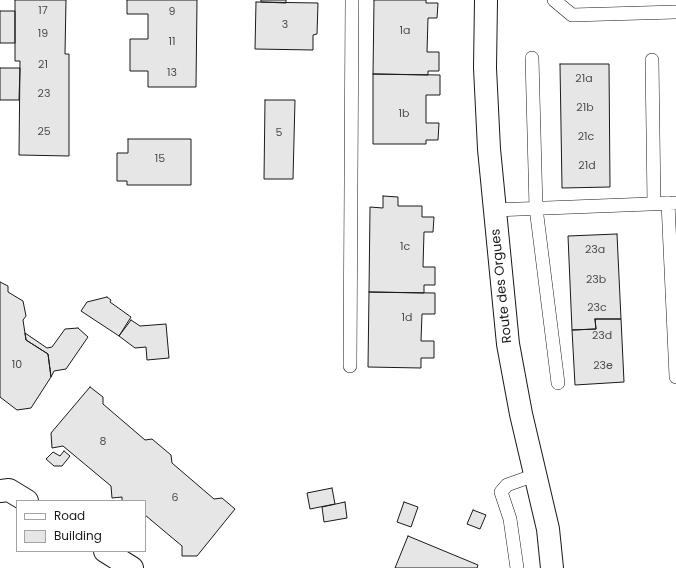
<!DOCTYPE html>
<html>
<head>
<meta charset="utf-8">
<style>
  body { margin:0 }
  #map { position:relative; width:676px; height:568px; overflow:hidden; background:#fff; font-family:Poppins,sans-serif }
  canvas { display:block }
  .legend { position:absolute; left:16px; top:500px; width:130px; height:52px; box-sizing:border-box; background:#fff; border:1px solid #a3a3a3; margin:0; padding:5px 7px; list-style:none; font-size:12px; color:#1a1a1a }
  .legend li { display:flex; align-items:center; gap:8px; height:20px }
  .legend b { width:20px; border:1px solid #a3a3a3 }
</style>
</head>
<body>
<div id="map">
<canvas width="676" height="568"></canvas>
<ul class="legend">
<li><b style="height:5px;background:#fff"></b>Road</li>
<li><b style="height:11px;background:#e6e6e6"></b>Building</li>
</ul>
</div>
<script>
const c = document.querySelector('canvas').getContext('2d');
c.lineJoin = 'round';
function fillPath(path, color) {
  c.fillStyle = color;
  c.fill(path, 'evenodd');
}
function toPath(rows) {
  const path = new Path2D();
  for (const r of rows) {
    path.moveTo(r[0], r[1]);
    for (let i = 2; i < r.length; i += 2) path.lineTo(r[i], r[i + 1]);
  }
  return path;
}
function strokePath(path, color, width, dash) {
  c.strokeStyle = color;
  c.lineWidth = width;
  c.lineCap = dash ? 'butt' : 'round';
  c.setLineDash(dash || []);
  c.stroke(path);
}
function label(font, color, halo, rows, align = 'center') {
  c.font = font + ' Poppins,sans-serif';
  c.lineWidth = 3;
  c.setLineDash([]);
  c.textBaseline = 'middle';
  c.strokeStyle = halo;
  c.fillStyle = color;
  for (const [text, x, y, turn = 0] of rows) {
    c.save();
    c.translate(x, y);
    c.rotate((+turn || 0) * Math.PI / 180);
    c.textAlign = isNaN(turn) ? turn : align;
    if (halo) c.strokeText(text, 0, 0);
    c.fillText(text, 0, 0);
    c.restore();
  }
}
const building = toPath([
  [15,0,66,0,65,54,69,54,69,156,19,155,20,61,15,61,15,0],
  [127,0,197,0,196,87,148,87,148,71,130,71,130,39,148,39,148,14,127,14,127,0],
  [261,0,286,0,286,3,261,2,261,0],
  [374,0,426,0,426,3,438,3,437,18,428,18,427,52,439,52,439,71,428,71,428,75,373,74,374,0],
  [256,2,318,3,317,34,313,35,313,50,255,49,256,2],
  [0,11,15,11,15,43,0,43,0,11],
  [560,64,609,64,610,187,562,188,560,64],
  [0,68,20,68,19,100,0,100,0,68],
  [373,74,440,75,440,95,426,95,426,123,439,123,438,140,426,140,426,144,373,144,373,74],
  [265,100,295,100,293,179,264,179,265,100],
  [128,139,191,139,191,185,127,185,127,181,117,181,117,153,128,153,128,139],
  [383,196,398,197,398,206,422,206,422,217,434,217,433,232,424,232,423,267,435,267,435,285,424,285,424,293,369,292,370,207,383,208,383,196],
  [617,234,621,319,595,319,596,329,572,330,568,236,617,234],
  [0,282,8,286,8,292,23,301,26,316,23,320,26,340,48,354,51,377,31,408,17,410,0,397,0,282],
  [369,292,435,293,435,314,422,314,421,341,434,341,434,358,421,358,421,368,368,367,369,292],
  [107,297,111,300,110,302,131,317,119,336,81,311,87,302,107,297],
  [595,319,621,319,624,382,575,385,572,330,596,329,595,319],
  [131,320,140,326,166,324,169,358,147,360,146,347,135,348,119,336,131,320],
  [78,328,88,337,66,369,54,371,51,377,48,354,26,340,25,333,47,348,52,347,65,329,78,328],
  [90,387,103,397,103,404,145,440,152,439,171,455,172,463,214,499,222,498,235,509,197,556,182,556,182,546,145,515,145,501,122,501,122,497,112,498,111,486,63,446,52,448,51,433,90,387],
  [64,451,70,456,62,466,54,466,46,459,53,452,60,456,64,451],
  [332,488,335,504,310,509,307,493,332,488],
  [345,502,347,518,324,522,322,507,345,502],
  [404,502,418,507,411,527,397,522,404,502],
  [473,510,486,515,480,529,467,524,473,510],
  [408,536,478,565,477,568,395,568,408,536]
]);
const service = toPath([
  [554,0,572,15,676,12],
  [532,58,536,208,558,383],
  [652,60,654,204],
  [668,203,676,377],
  [494,210,676,203],
  [350,366,352,0],
  [517,568,510,519,501,492,507,485,535,475]
]);
const minor = toPath([
  [486,0,485,68,489,149,508,344,521,414,548,529,552,568],
  [0,491,9,490,27,501],
  [105,551,132,568]
]);
const numberNames = [
  ["17",43,11],
  ["9",172,12],
  ["3",285,25],
  ["1a",405,31],
  ["19",43,34],
  ["11",172,42],
  ["21",43,65],
  ["13",172,73],
  ["21a",584,79],
  ["23",44,94],
  ["21b",585,108],
  ["1b",404,114],
  ["25",44,132],
  ["5",279,133],
  ["21c",586,137],
  ["15",160,159],
  ["21d",587,166],
  ["1c",405,247],
  ["23a",595,250],
  ["23b",596,280],
  ["23c",597,308],
  ["1d",407,318],
  ["23d",602,336],
  ["10",17,365],
  ["23e",603,366],
  ["8",103,442],
  ["6",175,498]
];
const streetNames = [
  ["Route des Orgues",502,286,-96]
];
fillPath(building, '#e6e6e6');
strokePath(building, '#1a1a1a', 1);
strokePath(service, '#1a1a1a', 14);
strokePath(minor, '#1a1a1a', 24);
strokePath(service, '#fff', 13);
strokePath(minor, '#fff', 22);
label('11px', '#4d4d4d', null, numberNames);
label('13px', '#1a1a1a', '#fff', streetNames);
</script>
</body>
</html>
